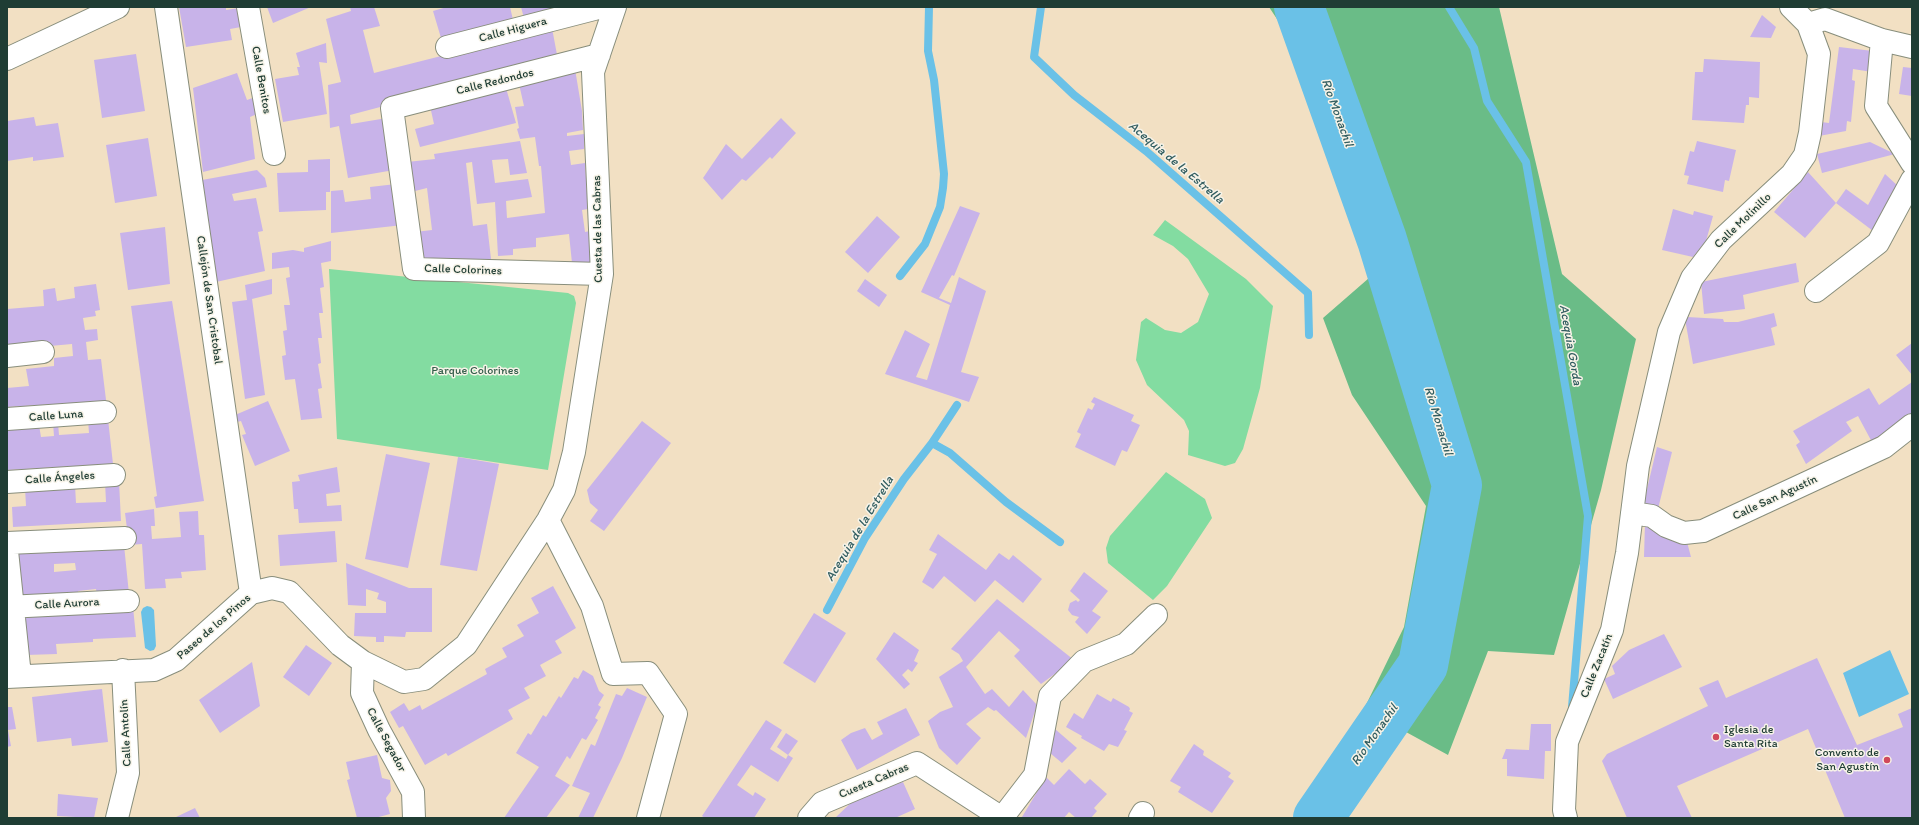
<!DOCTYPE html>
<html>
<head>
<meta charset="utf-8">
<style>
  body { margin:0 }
  #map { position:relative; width:1919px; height:825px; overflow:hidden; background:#f2e0c3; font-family:Itim,sans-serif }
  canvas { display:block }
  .frame { position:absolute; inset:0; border:8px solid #1f3d34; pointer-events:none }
</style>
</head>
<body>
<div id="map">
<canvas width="1919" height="825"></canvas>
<div class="frame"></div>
</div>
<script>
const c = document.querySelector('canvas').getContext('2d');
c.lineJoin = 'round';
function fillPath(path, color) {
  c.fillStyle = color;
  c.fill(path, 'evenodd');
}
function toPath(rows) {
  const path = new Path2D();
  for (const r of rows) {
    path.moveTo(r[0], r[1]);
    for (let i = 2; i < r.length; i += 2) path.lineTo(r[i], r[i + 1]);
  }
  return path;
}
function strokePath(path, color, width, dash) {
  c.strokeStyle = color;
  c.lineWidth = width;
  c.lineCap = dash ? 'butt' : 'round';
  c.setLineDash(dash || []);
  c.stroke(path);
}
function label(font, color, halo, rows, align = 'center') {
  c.font = font + ' Itim,sans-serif';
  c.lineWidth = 3;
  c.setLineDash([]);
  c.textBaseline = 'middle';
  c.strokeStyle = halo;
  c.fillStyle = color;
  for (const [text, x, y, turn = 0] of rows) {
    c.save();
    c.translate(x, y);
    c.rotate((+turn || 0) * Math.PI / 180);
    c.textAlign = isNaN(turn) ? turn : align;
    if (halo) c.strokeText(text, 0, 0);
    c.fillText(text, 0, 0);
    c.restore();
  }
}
const green = toPath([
  [1165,220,1246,279,1273,306,1260,388,1243,449,1235,463,1225,466,1188,455,1189,431,1184,420,1147,385,1136,360,1141,322,1146,318,1165,330,1181,333,1198,322,1209,294,1188,259,1173,246,1153,235],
  [329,269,568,293,574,296,576,303,548,470,337,439],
  [1166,472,1205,499,1212,518,1167,586,1153,600,1108,563,1106,548,1110,536]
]);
const forest = toPath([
  [1269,7,1499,7,1562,274,1636,339,1601,490,1554,655,1488,651,1448,755,1364,709,1404,627,1426,506,1352,395,1323,318,1369,278,1289,37]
]);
const water = toPath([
  [147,606,151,607,154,610,156,646,154,650,150,651,145,648,141,612,143,608],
  [1890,650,1909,694,1859,717,1843,673]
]);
const stream = toPath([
  [1041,7,1034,57,1074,95,1146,151,1308,293,1309,335],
  [1449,7,1474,48,1487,101,1526,162,1588,516,1572,707],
  [900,276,925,244,940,207,943,188,944,174,934,80,928,51,929,7],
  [932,443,950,453,1006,502,1060,542],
  [827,610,865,538,904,479,932,443,957,405]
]);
const river = toPath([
  [1299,7,1382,240,1457,485,1423,665,1318,818]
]);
const building = toPath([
  [179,7,226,7,226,10,239,8,241,27,230,29,232,40,186,47],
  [267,7,311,7,273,23],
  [350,7,374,7,380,26,363,30,374,73,552,28,558,60,350,115,351,124,387,118,394,170,348,178,339,126,330,128,328,85,341,82,326,19,351,11],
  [447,7,510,7,514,24,441,38,433,11],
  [521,7,583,7,525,22],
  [1762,15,1776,27,1771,38,1750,37],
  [326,43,327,63,319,62,327,114,283,122,275,79,299,75,297,67,300,67,296,53],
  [1839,47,1873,51,1872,72,1853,69,1852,80,1855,81,1851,122,1847,121,1846,131,1819,136,1821,122,1829,123],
  [136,54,145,111,102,118,94,60],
  [1704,59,1760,62,1759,98,1749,97,1749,105,1746,105,1744,123,1692,120,1695,72,1703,72],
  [1903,67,1912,68,1912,96,1899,94],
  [575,69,582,111,583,130,567,133,567,136,584,134,584,149,569,151,571,165,585,163,588,209,582,210,585,232,590,231,592,262,589,264,572,263,569,234,536,238,536,247,513,249,513,255,498,256,495,202,477,204,472,162,466,163,473,226,487,224,491,259,447,261,419,257,415,232,432,230,427,188,411,192,407,162,435,159,434,154,520,141,527,173,510,175,508,159,492,160,495,183,528,179,532,197,506,201,507,218,545,213,541,166,539,166,535,137,520,139,517,129,519,128,515,107,524,106,519,84],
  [237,73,247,100,258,96,262,112,250,117,255,159,203,172,193,88],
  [506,88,516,123,420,147,415,129,434,124,430,106],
  [34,117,36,126,58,123,64,157,33,161,33,157,7,161,7,121],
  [781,118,796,133,772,159,770,157,746,181,742,179,722,200,703,178,726,144,742,159],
  [148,138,157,196,115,203,106,145],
  [1697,141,1736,150,1729,181,1725,180,1723,192,1687,184,1689,176,1684,175,1690,151,1694,152],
  [1870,142,1895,154,1822,173,1817,154],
  [330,159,330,192,326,192,326,210,279,212,277,173,308,172,308,160],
  [257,170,265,178,267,187,232,194,234,201,256,198,263,231,258,232,265,271,216,282,202,180],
  [1808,172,1836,203,1805,238,1774,212],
  [1885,174,1899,187,1877,234,1836,203,1846,189,1868,205],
  [396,184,403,225,331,233,331,191,343,190,345,202,371,199,370,187],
  [960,206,980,213,954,276,952,275,939,298,951,303,959,277,986,291,961,372,979,377,969,402,885,374,905,330,930,344,916,377,927,380,950,305,921,292],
  [1673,209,1693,215,1694,211,1713,216,1706,241,1693,257,1662,250],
  [877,216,900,237,868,273,845,252],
  [165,227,170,284,128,290,120,233],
  [331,241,331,261,321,263,324,287,320,288,323,313,319,313,322,338,318,338,321,363,318,364,322,388,318,389,322,418,301,420,295,379,285,380,282,356,286,355,283,331,287,330,284,305,290,305,286,278,290,277,289,267,272,269,272,253,293,250,304,252,304,248],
  [1796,263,1799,282,1743,295,1745,309,1704,314,1701,282],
  [272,279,272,294,252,299,265,395,245,399,232,302,247,300,245,285],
  [865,279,887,295,879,307,857,291],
  [96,284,100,310,95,311,96,316,83,318,85,330,97,329,98,340,86,342,88,360,101,359,107,408,58,412,58,404,7,407,7,388,29,386,26,369,54,366,54,358,73,356,72,344,50,346,49,342,7,346,7,309,44,306,43,290,55,288,57,301,75,298,74,287],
  [172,301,204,501,156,508,154,497,157,496,131,306],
  [1774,313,1777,326,1771,328,1775,345,1693,364,1685,319,1687,317,1723,319,1724,322,1738,322],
  [1912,343,1912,375,1896,355],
  [1912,382,1912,419,1873,444,1858,416,1846,422,1852,431,1806,464,1796,445,1800,442,1793,431,1869,388,1879,405],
  [1094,397,1134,415,1131,421,1140,425,1127,452,1122,450,1115,466,1075,447,1081,434,1077,432,1088,408,1092,410,1095,404,1091,402],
  [268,401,290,451,255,466,242,435,246,434,241,421,237,422,235,415],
  [108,419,113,464,8,470,7,427,39,425,41,437,54,436,53,423,58,423,59,435,89,433,88,420],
  [642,421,671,443,604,531,590,521,598,510,590,503,587,490],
  [1657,447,1672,452,1657,513,1642,510],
  [386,454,430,463,408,568,365,559],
  [458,457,499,464,477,571,440,565],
  [337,467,340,492,326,494,327,506,341,505,342,521,299,523,298,509,294,509,292,482,300,481,298,475],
  [119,481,121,521,13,527,12,507,26,506,25,488,75,485,76,503,106,502,105,482],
  [154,509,155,526,151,526,152,539,181,537,179,512,198,511,199,535,204,535,206,570,181,572,182,578,165,579,166,588,145,589,142,544,129,545,125,513],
  [1645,523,1687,542,1691,557,1644,557],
  [335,531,337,562,280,566,278,535],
  [938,534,986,570,999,553,1009,560,1013,555,1042,579,1023,603,995,580,975,602,944,576,933,589,922,582,937,554,929,550],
  [124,545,129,594,97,597,96,589,78,591,79,598,18,602,14,550],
  [75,563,76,570,54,572,54,564],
  [346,563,409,588,432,588,432,632,406,632,405,637,384,636,384,642,376,642,376,637,354,636,355,613,386,613,386,602,377,599,379,593,366,589,366,606,348,605],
  [1084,572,1108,591,1092,611,1101,617,1087,634,1075,622,1079,617,1072,615,1068,610,1070,603,1076,600,1078,602,1080,600,1070,591],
  [553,586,576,628,555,641,562,653,540,665,546,676,524,688,530,698,508,710,513,719,448,756,446,753,425,765,403,726,399,728,390,712,404,703,409,711,420,705,422,710,487,674,485,669,507,657,502,648,524,636,517,625,539,613,531,598],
  [997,599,1074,660,1041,684,1014,656,1020,650,999,631,966,667,985,694,992,689,1009,707,1023,690,1037,705,1026,738,996,710,994,711,988,707,966,724,981,738,957,765,939,748,928,721,940,712,953,707,939,677,963,661,959,654,951,649],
  [133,607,136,637,93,639,93,642,56,644,57,654,26,655,23,613],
  [814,613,846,633,815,683,783,663],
  [894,632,919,650,914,661,918,663,912,672,908,669,902,675,910,684,904,689,876,659],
  [1664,634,1682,667,1613,699,1604,679,1615,674,1612,666,1629,650],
  [306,645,332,663,309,696,283,677],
  [1817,658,1857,745,1903,727,1898,714,1912,708,1912,818,1845,818,1808,729,1677,786,1692,818,1627,818,1602,761,1607,754,1708,706,1699,688,1718,680,1726,698],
  [252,662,260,706,220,733,199,700],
  [583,670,593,676,599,691,604,695,598,705,601,707,595,718,598,720,586,740,582,738,570,759,567,756,555,776,570,785,546,818,504,818,539,767,516,753,528,733,531,735,543,715,546,717,559,696,561,698,574,677,578,679],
  [627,688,647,697,622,758,593,818,578,818,590,793,572,786,591,744,595,746,616,694,622,696],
  [102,689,108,742,72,746,71,738,37,742,32,697],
  [1097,694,1111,702,1113,698,1129,707,1130,709,1129,711,1133,713,1124,730,1127,731,1118,747,1109,744,1104,751,1081,738,1082,736,1066,727,1074,713,1083,719],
  [7,707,12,707,16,729,8,730,11,746,7,747],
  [906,708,920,735,857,770,841,740,851,733,865,728,872,740,883,734,877,722],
  [766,720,782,730,770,749,786,759,788,755,793,758,778,782,751,765,737,785,753,796,755,792,766,799,754,818,705,818,702,816],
  [1531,724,1551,724,1551,751,1545,751,1544,779,1507,776,1507,759,1502,759,1506,749,1529,750],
  [1055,729,1077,748,1062,763,1050,753],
  [786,733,798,741,788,755,777,747],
  [1194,744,1204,751,1203,755,1231,773,1228,777,1234,781,1212,813,1178,792,1181,787,1170,781],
  [377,755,382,778,390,780,391,791,386,798,390,814,375,818,357,818,347,780,350,779,346,762],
  [1069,769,1085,784,1090,779,1107,794,1094,808,1097,811,1091,818,1076,818,1069,812,1064,818,1024,818,1022,817,1046,777,1054,785],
  [903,782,915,809,895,818,835,818,857,797],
  [58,794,98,798,94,818,57,816],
  [195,808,200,818,174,818]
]);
const minor = toPath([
  [166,7,251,593],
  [248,7,274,154],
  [1808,24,1825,19,1882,40,1912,47],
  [1882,40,1876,106,1912,163],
  [447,47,602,7],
  [599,55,392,108,414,269,602,274],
  [1816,291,1878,243,1912,180],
  [7,356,43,352],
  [7,419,105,412],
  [7,482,114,475],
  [1632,513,1652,516,1666,526,1684,533,1703,531,1884,447,1912,425],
  [548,520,592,606,613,674,648,673,676,714,648,818],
  [7,543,125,538],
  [7,551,20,676],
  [7,607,128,601],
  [363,662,362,693,379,730,413,792,414,818],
  [7,677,154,670,176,660,251,593,272,588,289,592,340,645,363,662,404,682,424,679,466,645,548,520,564,490,574,452,602,274,593,72,615,7],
  [117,818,128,773,123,670],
  [809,818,822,803,917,763,1002,818],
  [1002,818,1035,775,1050,696,1084,661,1126,644,1156,615],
  [1140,818,1143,813],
  [1566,818,1564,810,1567,742,1612,630,1627,553,1638,466,1669,332,1692,278,1721,240,1792,174,1805,155,1810,133,1819,54,1808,24,1791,7]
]);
const tertiary = toPath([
  [7,59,118,7]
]);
const markers = [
  [1716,737,4,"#d1495b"],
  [1887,760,4,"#d1495b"]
];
const streetNames = [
  ["Calle Higuera",513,30,-15],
  ["Calle Benitos",261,80,80],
  ["Calle Redondos",495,82,-14],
  ["Calle Molinillo",1743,221,-44],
  ["Cuesta de las Cabras",598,229,-91],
  ["Calle Colorines",463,270,2],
  ["Callejón de San Cristobal",209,300,82],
  ["Calle Luna",56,416,-4],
  ["Calle Ángeles",60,478,-4],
  ["Calle San Agustín",1775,498,-25],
  ["Calle Aurora",67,604,-3],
  ["Paseo de los Pinos",214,627,-41],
  ["Calle Zacatín",1597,666,-68],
  ["Calle Antolín",126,733,-93],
  ["Calle Segador",386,740,62],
  ["Cuesta Cabras",874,781,-23]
];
const parkNames = [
  ["Parque Colorines",475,371]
];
const poiNames = [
  ["Iglesia de",1724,730],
  ["Santa Rita",1724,744],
  ["Convento de",1879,753,"right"],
  ["San Agustín",1879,767,"right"]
];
const waterNames = [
  ["Río Monachil",1337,113,70],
  ["Acequia de la Estrella",1176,163,40],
  ["Acequia Gorda",1570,345,80],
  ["Río Monachil",1438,421,73],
  ["Acequia de la Estrella",860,529,-59],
  ["Río Monachil",1375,735,-55]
];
fillPath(green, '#83dca1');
fillPath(forest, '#6abc87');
fillPath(water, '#6ac1e7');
strokePath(stream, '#6ac1e7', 8);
strokePath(river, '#6ac1e7', 50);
fillPath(building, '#c8b3e9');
strokePath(minor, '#888e7c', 24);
strokePath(tertiary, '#888e7c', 24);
strokePath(minor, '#fff', 22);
strokePath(tertiary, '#fff', 22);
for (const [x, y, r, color] of markers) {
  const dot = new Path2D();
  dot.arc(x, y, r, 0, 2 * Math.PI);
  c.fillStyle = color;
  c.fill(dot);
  strokePath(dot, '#f7f3e8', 1.5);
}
label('12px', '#1f3d34', '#f7f3e8', streetNames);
label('12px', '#335d4a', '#f7f3e8', parkNames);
label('12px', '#1f3d34', '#f7f3e8', poiNames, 'left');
label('italic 13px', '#325e61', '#f7f3e8', waterNames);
</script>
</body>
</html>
